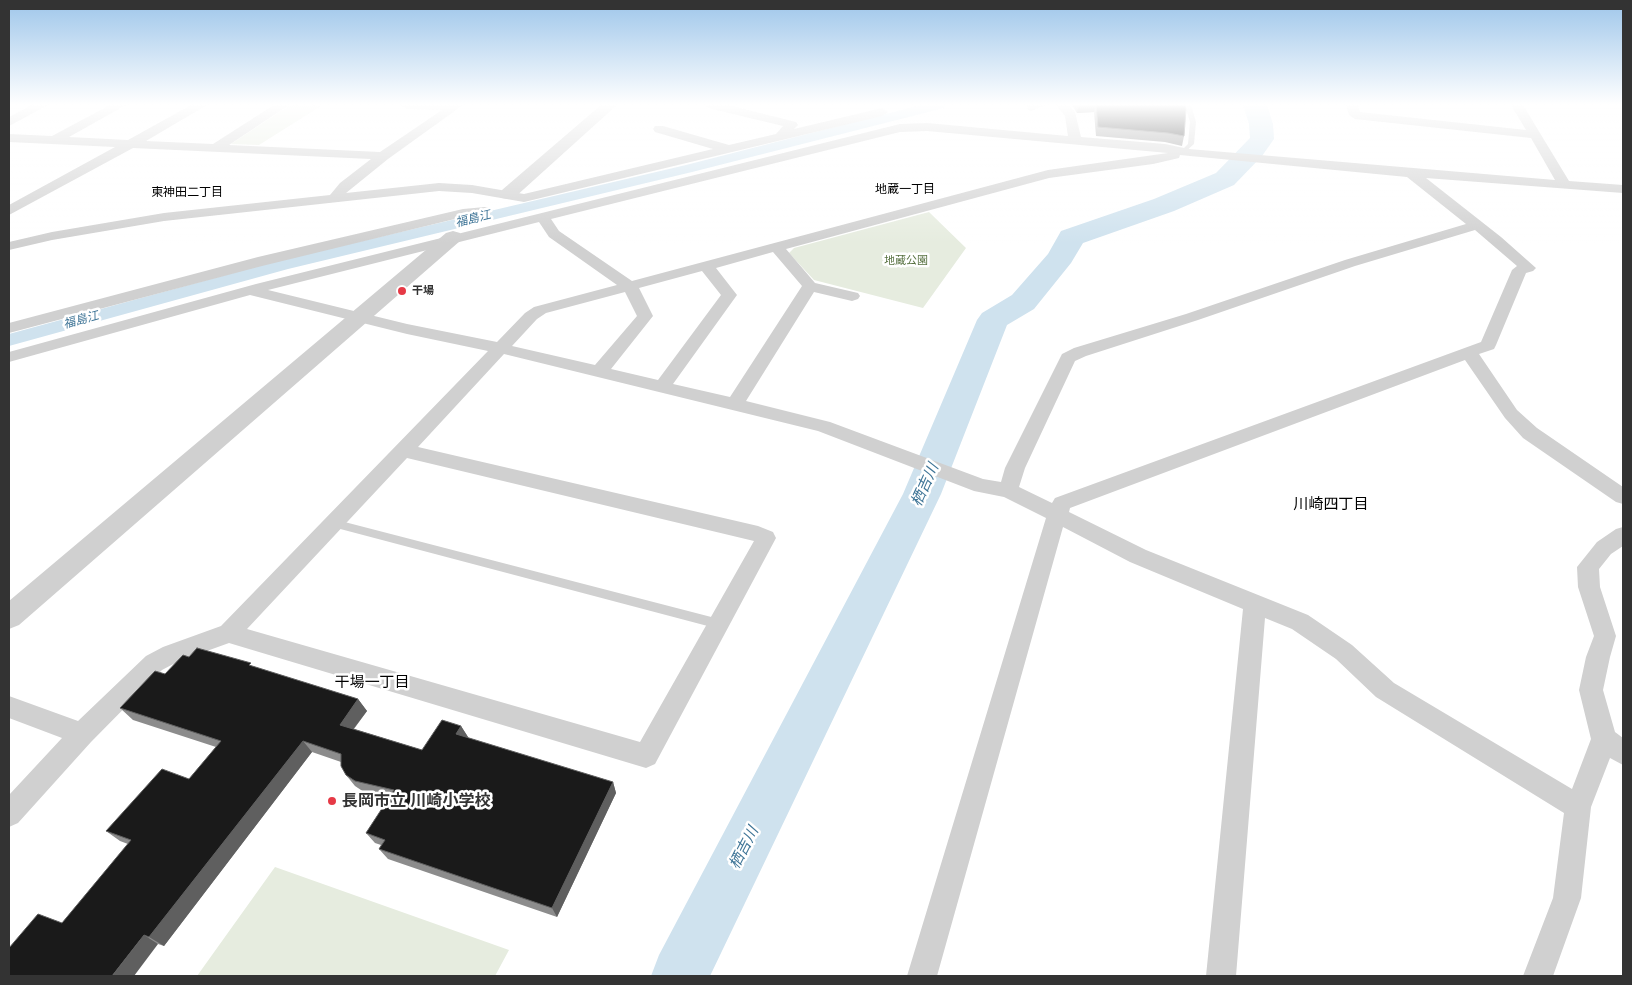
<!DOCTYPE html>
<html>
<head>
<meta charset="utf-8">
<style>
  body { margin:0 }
  #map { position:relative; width:1632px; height:985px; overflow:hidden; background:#fff; font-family:Mulish,sans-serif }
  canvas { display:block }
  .frame { position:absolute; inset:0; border:10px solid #333; pointer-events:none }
</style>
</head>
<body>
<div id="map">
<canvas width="1632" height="985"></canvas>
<div class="frame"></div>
</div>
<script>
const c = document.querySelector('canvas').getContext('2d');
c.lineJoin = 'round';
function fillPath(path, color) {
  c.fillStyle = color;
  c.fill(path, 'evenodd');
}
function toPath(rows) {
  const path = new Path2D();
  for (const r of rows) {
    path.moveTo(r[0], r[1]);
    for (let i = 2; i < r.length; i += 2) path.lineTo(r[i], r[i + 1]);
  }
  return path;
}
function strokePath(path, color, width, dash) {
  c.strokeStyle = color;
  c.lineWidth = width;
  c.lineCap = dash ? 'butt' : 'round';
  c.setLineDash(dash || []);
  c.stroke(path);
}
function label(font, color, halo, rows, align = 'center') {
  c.font = font + ' Mulish,"Noto Sans JP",sans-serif';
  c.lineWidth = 5;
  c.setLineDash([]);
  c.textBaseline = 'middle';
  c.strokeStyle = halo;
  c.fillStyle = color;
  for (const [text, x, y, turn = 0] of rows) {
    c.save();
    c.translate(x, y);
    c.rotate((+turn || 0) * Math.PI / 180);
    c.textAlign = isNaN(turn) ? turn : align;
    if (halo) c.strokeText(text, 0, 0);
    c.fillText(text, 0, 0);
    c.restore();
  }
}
const green = toPath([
  [290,105,321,106,259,145,231,144],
  [929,212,966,248,923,308,814,280,789,253,794,248],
  [275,867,509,950,495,976,197,976]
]);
const canal = toPath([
  [921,105,945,105,944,108,692,172,288,269,9,346,9,334,277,261,686,165,921,105]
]);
const river = toPath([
  [1243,105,1267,105,1273,124,1274,139,1262,156,1234,185,1174,211,1083,243,1071,263,1034,309,1007,325,941,494,710,976,651,976,659,955,903,494,977,320,982,313,1012,295,1048,254,1061,231,1154,199,1216,173,1250,138,1249,124,1243,105]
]);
const service = toPath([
  [1185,105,1191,105,1196,122,1194,144,1184,153,1181,151,1188,144,1190,122,1185,105],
  [333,519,719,619,723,621,725,624,723,627,719,629,329,526,328,523,329,520,333,519]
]);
const minor = toPath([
  [32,105,48,105,9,126,9,117,32,105],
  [110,105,126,105,69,137,128,140,191,105,207,105,146,141,213,144,274,105,289,105,229,145,380,152,442,110,407,109,401,105,463,105,388,159,346,193,439,183,472,185,524,194,713,149,655,132,653,129,655,126,663,126,729,145,776,134,783,126,708,108,706,105,728,105,796,122,798,125,794,129,882,108,888,112,882,116,524,202,472,193,439,191,164,221,52,240,9,250,9,242,52,232,164,213,330,195,340,183,371,159,133,148,9,215,9,205,115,147,9,142,9,134,52,136,110,105],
  [1027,105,1045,105,1032,111,1028,110,1027,105],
  [1056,105,1069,105,1075,112,1081,137,1165,144,1189,149,1555,180,1531,138,1355,119,1349,115,1346,105,1358,105,1360,112,1526,130,1511,105,1523,105,1569,181,1623,185,1623,193,1426,178,1501,237,1536,268,1533,271,1526,273,1496,345,1494,349,1479,354,1517,410,1537,428,1623,487,1623,504,1616,502,1523,438,1505,418,1465,360,1070,508,1069,512,1146,550,1308,615,1352,645,1394,683,1572,789,1591,739,1579,690,1586,657,1594,636,1578,587,1577,567,1597,542,1616,529,1623,527,1623,546,1611,554,1599,569,1600,587,1616,636,1610,657,1603,690,1615,732,1623,738,1623,765,1610,758,1591,807,1581,898,1553,976,1523,976,1553,898,1564,813,1376,697,1336,659,1292,629,1265,618,1236,976,1206,976,1243,609,1130,562,1063,527,937,976,907,976,1046,518,1004,497,974,491,818,431,504,354,418,447,758,526,773,532,776,538,655,764,646,768,229,643,179,661,162,670,91,742,18,823,9,827,9,795,62,738,9,718,9,696,78,721,146,656,163,647,221,626,488,351,407,334,250,295,9,362,9,352,256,284,900,124,927,123,1068,136,1065,116,1056,105],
  [927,131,1168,153,1048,170,632,281,559,231,551,219,900,132,927,131],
  [1180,155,1407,177,1466,224,1345,260,1186,314,1074,348,1062,354,1005,468,1001,482,983,479,830,422,746,401,814,292,852,301,858,299,860,296,858,293,815,283,786,249,1049,178,1153,164,1179,158,1180,155],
  [539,222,549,237,617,285,534,307,525,313,497,342,407,324,268,290,539,222],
  [1475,230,1517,266,1512,270,1481,342,1055,498,1052,503,1019,487,1025,468,1075,361,1086,356,1198,320,1355,266,1475,230],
  [773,252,802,286,730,397,673,384,737,295,716,268,773,252],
  [702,271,721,295,658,380,611,369,653,316,639,288,702,271],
  [625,292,637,316,595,365,512,346,537,319,546,313,625,292],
  [407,458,754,541,640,742,247,629,407,458],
  [485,207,490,208,492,211,490,214,463,217,262,266,9,333,9,323,258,257,463,209,485,207]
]);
const tertiary = toPath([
  [601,105,617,105,514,198,508,199,502,198,499,194,502,190,601,105],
  [453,231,460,233,462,237,460,241,19,625,9,629,9,601,446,233,453,231]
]);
const wall = toPath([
  [1072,105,1185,105,1184,136,1182,146,1165,142,1096,136,1094,112,1077,113],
  [254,667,358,699,367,711,354,729,422,750,461,726,468,737,467,738,613,782,616,793,557,917,388,859,379,849,381,845,375,843,366,833,389,798,364,792,355,786,346,775,341,762,312,752,164,946,158,944,62,923,128,844,120,841,106,831,189,779,216,747,133,720,120,708,165,674]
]);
const shadedWall = toPath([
  [1079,105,1096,105,1094,112,1077,113],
  [358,699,367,711,348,736,340,725],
  [461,726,468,737,462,746,456,734],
  [303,741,312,752,164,946,149,937],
  [613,782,616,793,557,917,552,908],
  [144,935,158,944,134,976,112,976]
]);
const building = toPath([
  [1096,105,1185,105,1186,109,1184,136,1168,133,1098,127,1096,105],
  [197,648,251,663,249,665,358,699,340,725,422,750,442,720,461,726,456,734,613,782,552,908,379,849,385,840,366,833,394,790,355,781,346,775,341,766,341,754,303,741,149,937,144,935,112,976,9,976,9,948,38,914,62,923,131,840,106,831,162,769,189,779,221,741,120,708,155,671,165,674,183,655,189,657,197,648]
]);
const markers = [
  [402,291,5,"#e63946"],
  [332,801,5,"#e63946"]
];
const farParknames = [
  ["地蔵公園",906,261]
];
const farPoinames = [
  ["干場",412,291]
];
const farNeighbourhoodnames = [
  ["地蔵一丁目",905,189],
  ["東神田二丁目",187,192]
];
const farWaternames = [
  ["福島江",473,219,-14],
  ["福島江",81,320,-15]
];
const waterNames = [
  ["栖吉川",925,485,-66],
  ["栖吉川",744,848,-63]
];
const neighbourhoodNames = [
  ["川崎四丁目",1331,504],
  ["干場一丁目",372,682]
];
const nearPoinames = [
  ["長岡市立 川崎小学校",342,801]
];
fillPath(green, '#e6ecdf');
fillPath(canal, '#cfe2ee');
fillPath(river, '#cfe2ee');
fillPath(service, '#d0d0d0');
fillPath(minor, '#d0d0d0');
fillPath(tertiary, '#d0d0d0');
fillPath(wall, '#8c8c8c');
fillPath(shadedWall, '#5f5f5f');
fillPath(building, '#1a1a1a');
strokePath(building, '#5f5f5f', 1);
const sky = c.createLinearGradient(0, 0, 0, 243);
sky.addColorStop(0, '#9ec6ea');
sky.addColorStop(0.43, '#fff');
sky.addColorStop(1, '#ffffff00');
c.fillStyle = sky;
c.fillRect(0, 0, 1632, 243);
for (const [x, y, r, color] of markers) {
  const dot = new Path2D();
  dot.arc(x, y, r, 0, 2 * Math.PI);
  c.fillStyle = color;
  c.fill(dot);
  strokePath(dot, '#fff', 2);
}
label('11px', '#56703f', '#fff', farParknames);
label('bold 11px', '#333', '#fff', farPoinames, 'left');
label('12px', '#000', '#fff', farNeighbourhoodnames);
label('italic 12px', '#3f7597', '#fff', farWaternames);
label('italic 15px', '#3f7597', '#fff', waterNames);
label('15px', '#000', '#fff', neighbourhoodNames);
label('bold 16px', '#333', '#fff', nearPoinames, 'left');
</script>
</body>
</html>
